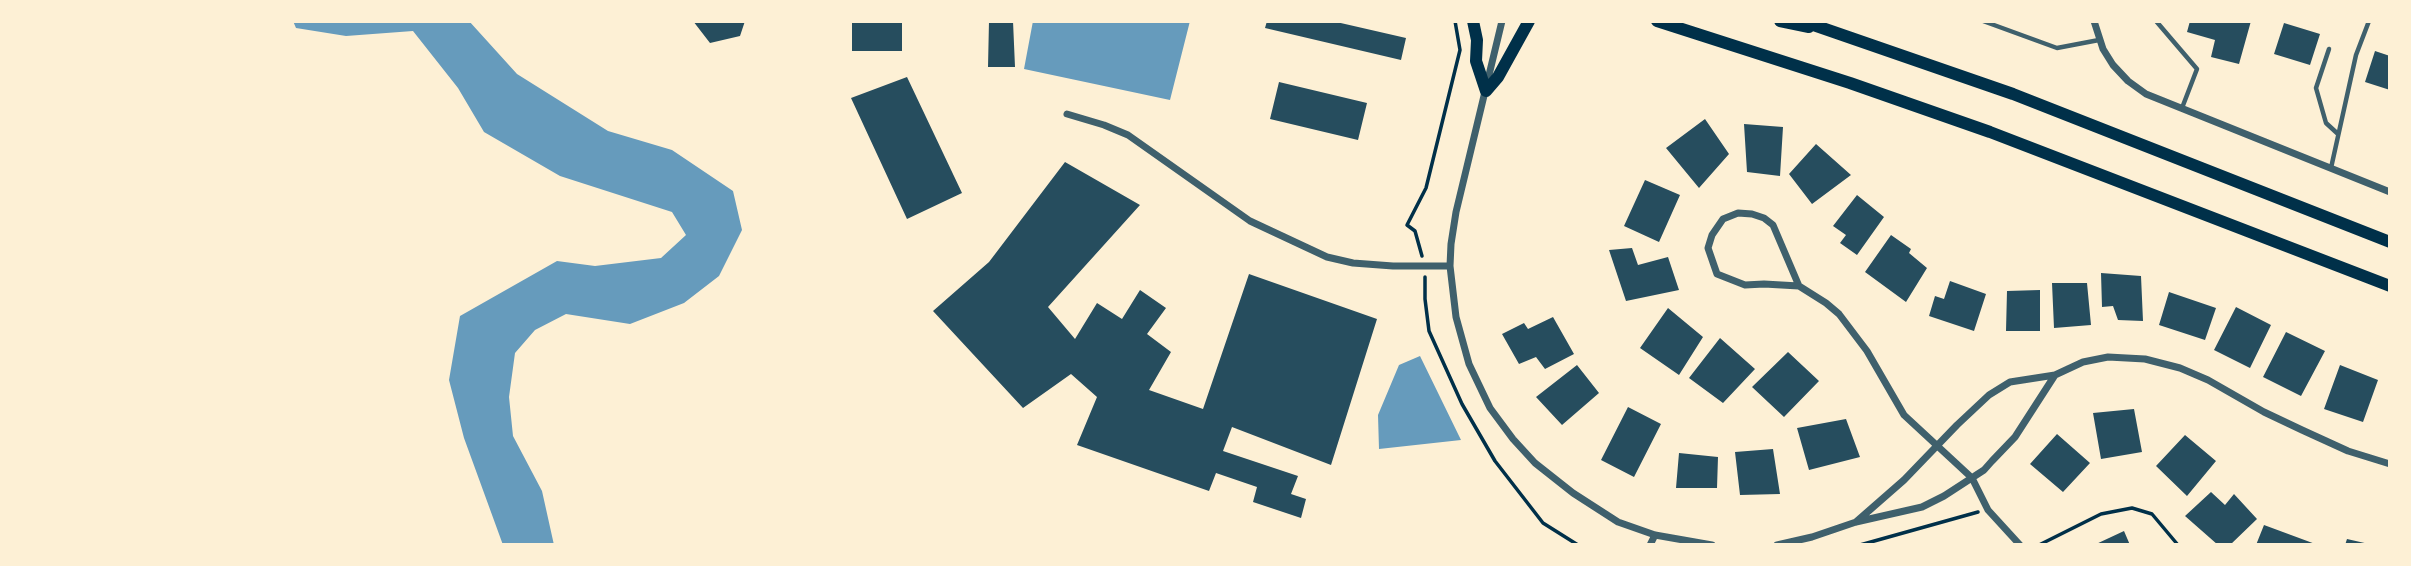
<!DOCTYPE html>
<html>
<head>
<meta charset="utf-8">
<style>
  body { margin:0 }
  #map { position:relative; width:2411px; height:566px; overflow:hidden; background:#fdf0d5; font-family:"Open Sans",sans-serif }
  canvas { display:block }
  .frame { position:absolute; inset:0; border:23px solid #fdf0d5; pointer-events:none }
</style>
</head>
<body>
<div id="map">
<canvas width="2411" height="566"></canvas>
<div class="frame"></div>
</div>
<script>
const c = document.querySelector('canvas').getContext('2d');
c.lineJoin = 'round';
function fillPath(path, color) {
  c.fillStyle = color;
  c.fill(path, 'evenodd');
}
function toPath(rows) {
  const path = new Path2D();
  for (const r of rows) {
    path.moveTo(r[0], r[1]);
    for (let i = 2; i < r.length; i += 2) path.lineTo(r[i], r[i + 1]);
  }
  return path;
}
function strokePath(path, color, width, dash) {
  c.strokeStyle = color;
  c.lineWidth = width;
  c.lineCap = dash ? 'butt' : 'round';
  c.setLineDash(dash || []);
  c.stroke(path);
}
const water = toPath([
  [293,21,469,21,517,74,608,131,672,150,733,191,742,230,719,276,684,303,630,324,566,314,535,330,515,353,509,397,513,436,542,491,554,545,503,545,464,438,449,380,460,316,557,261,595,266,661,258,686,235,672,212,560,176,484,132,458,88,413,31,346,36,296,28],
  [1033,21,1190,21,1170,100,1024,69],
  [1420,356,1461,440,1379,449,1378,415,1399,365]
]);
const building = toPath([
  [693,21,745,21,740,36,710,43],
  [852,21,902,21,902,51,852,51],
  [989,21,1013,21,1015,67,988,67],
  [1267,21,1332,21,1406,38,1401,60,1265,28],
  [2190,21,2251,21,2239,64,2211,57,2215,40,2187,32],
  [2284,23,2320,34,2310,65,2274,54],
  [2375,51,2390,56,2390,90,2365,82],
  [907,77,962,193,907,219,851,98],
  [1279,82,1367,103,1358,140,1270,119],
  [1705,119,1729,154,1699,188,1666,148],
  [1744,124,1783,127,1780,176,1747,172],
  [1816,144,1851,175,1812,204,1789,174],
  [1065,162,1140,205,1048,307,1075,339,1097,303,1122,319,1140,290,1166,308,1147,334,1171,352,1149,390,1203,409,1249,274,1377,319,1331,465,1232,427,1223,451,1298,476,1291,494,1306,499,1301,518,1253,502,1257,487,1216,473,1209,491,1077,445,1097,397,1071,374,1023,408,933,311,989,262],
  [1645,180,1680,195,1659,242,1624,226],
  [1857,195,1884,217,1857,255,1840,243,1846,235,1833,226],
  [1891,235,1911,249,1909,253,1927,268,1906,302,1865,272],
  [1632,248,1638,265,1668,257,1679,290,1626,301,1609,250],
  [2101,273,2141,276,2143,321,2118,320,2113,306,2102,307],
  [1950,281,1986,294,1974,331,1929,316,1935,296,1944,299],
  [2052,283,2087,283,2091,325,2054,328],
  [2040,290,2040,331,2006,331,2007,291],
  [2169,292,2216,308,2205,340,2159,325],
  [2236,307,2271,325,2250,368,2214,350],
  [1668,308,1703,337,1679,375,1640,348],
  [1553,317,1574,354,1545,369,1536,357,1519,364,1502,334,1524,323,1528,329],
  [2286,332,2325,351,2301,396,2263,377],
  [1720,338,1755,369,1723,403,1689,378],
  [1788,352,1819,381,1784,417,1752,387],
  [1577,365,1599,393,1562,425,1536,397],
  [2340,365,2378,380,2363,422,2324,409],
  [1628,407,1661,424,1634,477,1601,460],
  [2134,409,2142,452,2101,459,2093,413],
  [1846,419,1860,457,1809,470,1797,428],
  [2057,434,2090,463,2063,492,2030,464],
  [2185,435,2216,461,2187,496,2156,466],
  [1773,449,1780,494,1740,495,1735,452],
  [1679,453,1718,457,1717,488,1676,488],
  [2211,492,2225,505,2234,494,2257,519,2230,545,2218,545,2185,516],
  [2264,525,2318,545,2256,545],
  [2124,531,2130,545,2094,545],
  [2347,539,2369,544,2369,545,2345,545]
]);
const path = toPath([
  [1422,256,1415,231,1407,225,1426,188,1460,50,1455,21],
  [1425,277,1425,299,1429,331,1462,404,1495,461,1543,523,1578,545],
  [1860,545,1978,512],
  [2039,545,2101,514,2132,508,2152,514,2178,545]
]);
const service = toPath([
  [1983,21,2057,48,2099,40],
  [2156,21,2197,69,2182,108],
  [2329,49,2316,88,2326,123,2338,134],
  [2331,168,2356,55,2369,21]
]);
const minor = toPath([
  [1502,21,1456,212,1451,244,1450,266,1456,317,1469,364,1490,408,1513,439,1535,463,1573,493,1618,522,1655,535,1712,545],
  [2094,21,2103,49,2113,65,2128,81,2146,94,2390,192],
  [1067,114,1104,125,1128,135,1250,221,1327,257,1353,263,1393,266,1450,266],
  [1799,286,1773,225,1764,218,1752,214,1738,213,1723,219,1712,235,1708,248,1717,274,1745,285,1764,284,1799,286,1826,303,1839,314,1867,351,1904,415,1972,478,1988,510,2020,545],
  [1856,522,1904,480,1957,425,1989,395,2010,382,2055,375,2083,362,2108,357,2145,359,2180,368,2208,380,2264,412,2302,430,2348,451,2390,464],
  [1650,545,1655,535],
  [1777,545,1812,537,1856,522,1922,507,1944,496,1984,470,1992,461,2015,437,2055,375]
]);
const primary = toPath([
  [1473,21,1477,40,1476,61,1486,91],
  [1657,21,1850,83,1990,132,2390,286],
  [1780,21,1809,27],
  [1802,21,2013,94,2390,242],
  [1486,91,1498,77,1529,21]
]);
fillPath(water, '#669bbc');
fillPath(building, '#264d5e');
strokePath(path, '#003049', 3.5);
strokePath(service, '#3f606c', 4.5);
strokePath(minor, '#3f606c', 7);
strokePath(primary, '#003049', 12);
</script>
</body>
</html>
